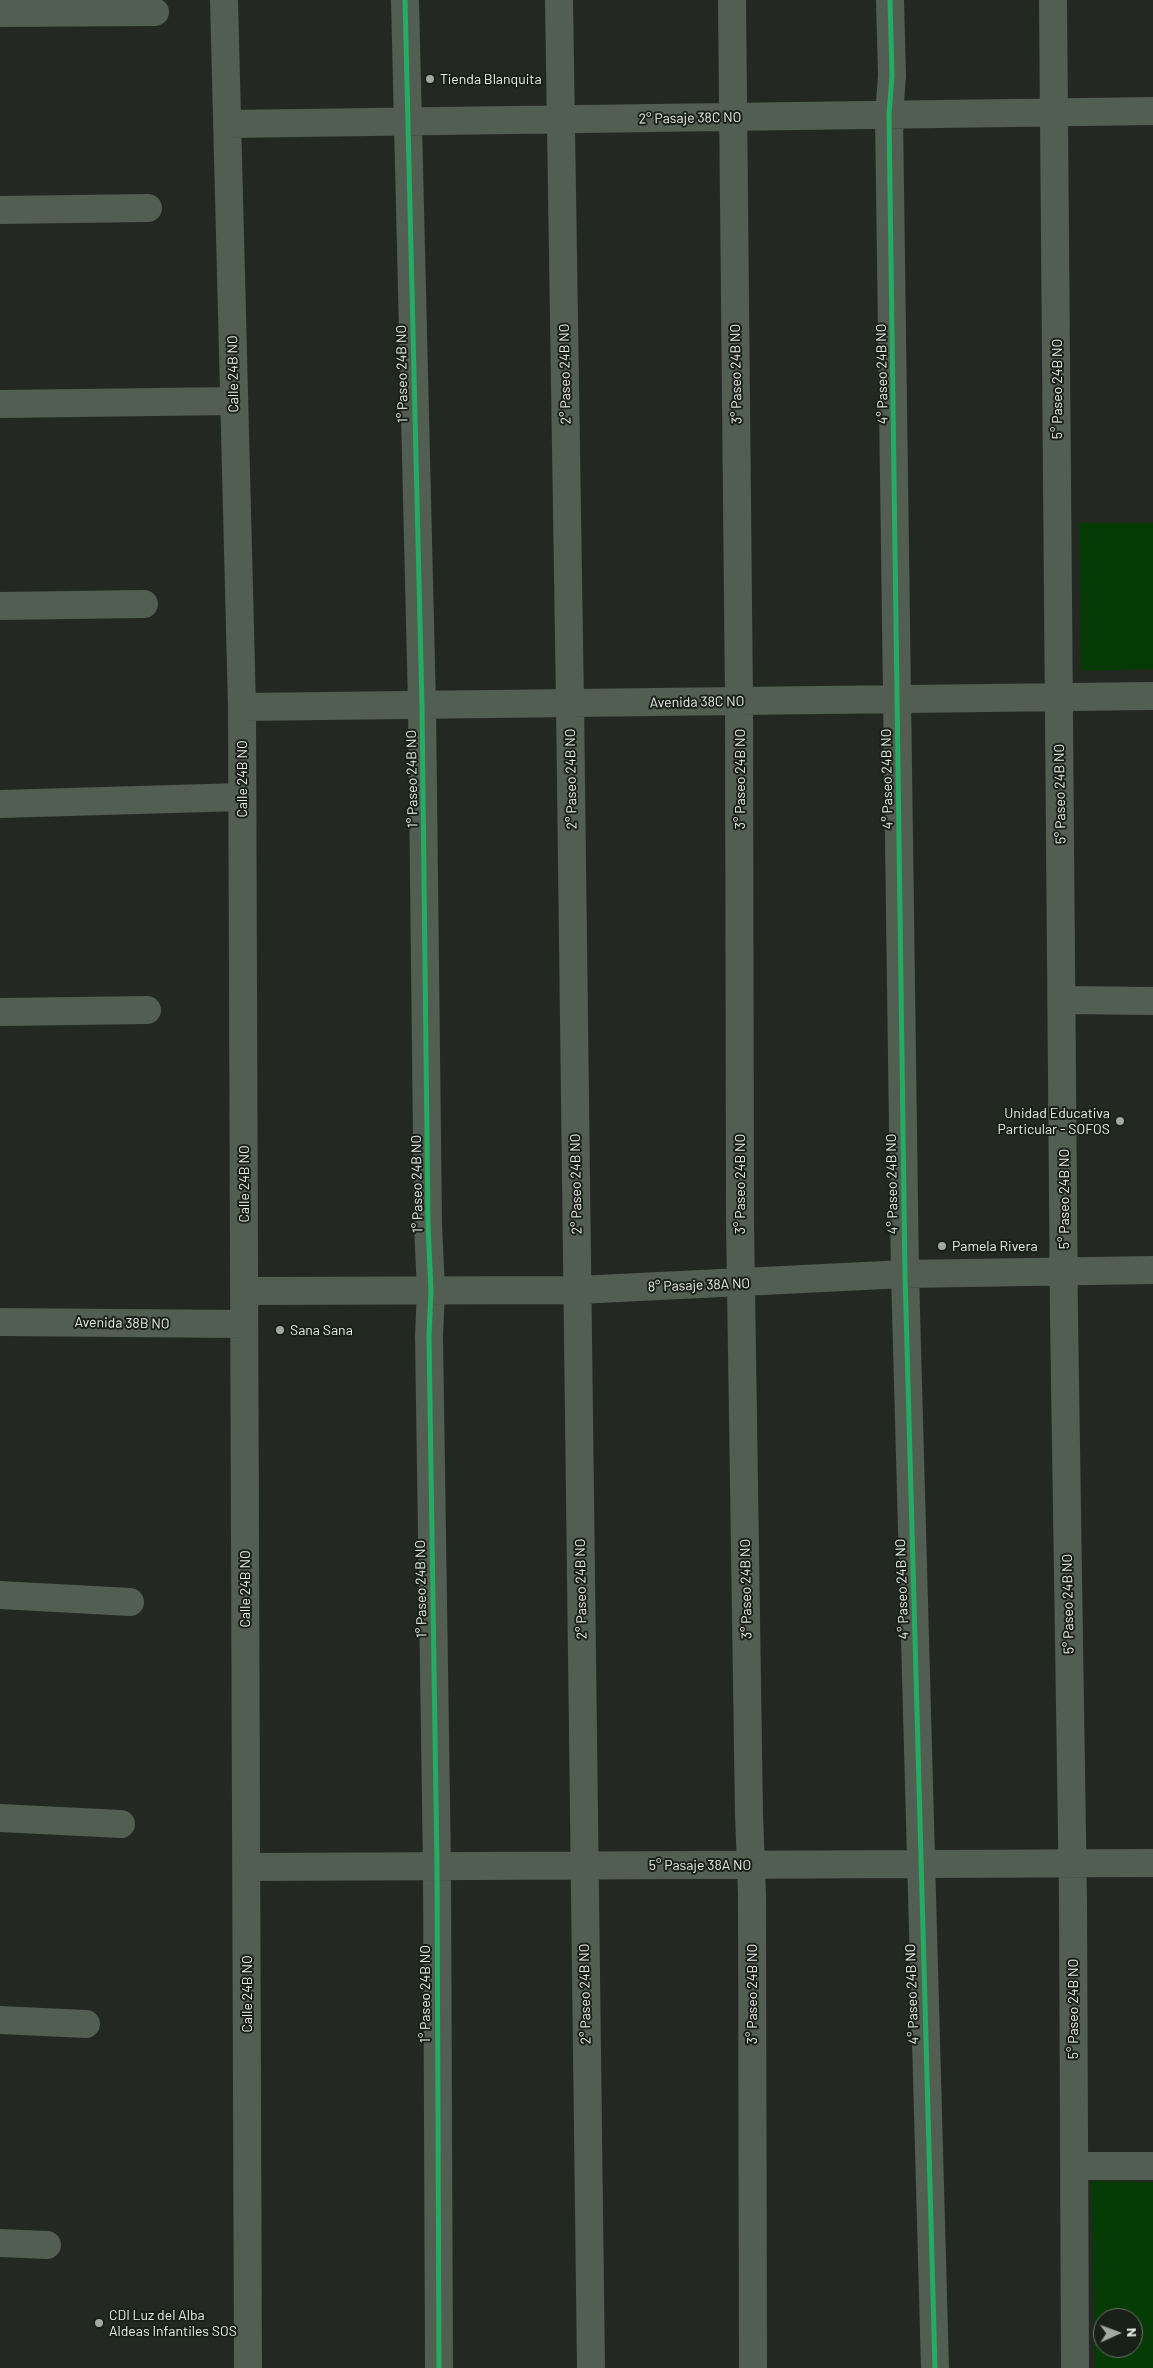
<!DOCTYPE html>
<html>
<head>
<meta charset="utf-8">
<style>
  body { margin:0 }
  #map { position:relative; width:1153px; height:2368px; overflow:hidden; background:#242823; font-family:Barlow,sans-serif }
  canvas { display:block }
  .north { position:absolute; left:1093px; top:2308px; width:50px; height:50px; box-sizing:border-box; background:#192018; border:1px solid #6c726b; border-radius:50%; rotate:88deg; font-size:14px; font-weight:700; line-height:20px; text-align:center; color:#e9ede8 }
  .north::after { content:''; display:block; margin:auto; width:18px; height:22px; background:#a4a8a3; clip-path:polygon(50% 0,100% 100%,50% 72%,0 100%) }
</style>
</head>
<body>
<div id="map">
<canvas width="1153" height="2368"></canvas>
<div class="north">N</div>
</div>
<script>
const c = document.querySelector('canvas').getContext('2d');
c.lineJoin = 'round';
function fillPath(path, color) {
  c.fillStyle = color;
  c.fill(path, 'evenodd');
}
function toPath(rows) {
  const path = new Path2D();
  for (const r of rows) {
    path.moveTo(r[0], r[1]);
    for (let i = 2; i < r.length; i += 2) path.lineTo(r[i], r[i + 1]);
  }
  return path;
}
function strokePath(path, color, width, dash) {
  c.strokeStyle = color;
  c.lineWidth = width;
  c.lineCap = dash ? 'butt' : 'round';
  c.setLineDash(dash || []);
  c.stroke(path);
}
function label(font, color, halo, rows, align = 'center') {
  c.font = font + ' Barlow,sans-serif';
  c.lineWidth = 4;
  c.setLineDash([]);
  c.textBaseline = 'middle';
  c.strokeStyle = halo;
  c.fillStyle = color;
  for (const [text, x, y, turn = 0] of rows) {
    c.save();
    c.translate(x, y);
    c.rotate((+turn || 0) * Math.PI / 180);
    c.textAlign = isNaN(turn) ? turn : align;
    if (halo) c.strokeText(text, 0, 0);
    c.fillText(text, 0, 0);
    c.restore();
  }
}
const green = toPath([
  [1079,523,1153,523,1153,669,1081,671],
  [1091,2181,1153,2182,1153,2368,1095,2368],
  [1103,2318,1133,2318,1133,2348,1103,2348]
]);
const street = toPath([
  [224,0,242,707,248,2368],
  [405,0,422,705,428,1224,431,1291,429,1336,437,1867,439,2368],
  [559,0,570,703,591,2368],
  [732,0,739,701,740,1221,749,1814,752,1895,753,2368],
  [890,0,892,76,889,115,905,1274,935,2368],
  [1053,0,1064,1316,1073,1900,1075,2368],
  [0,13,155,12],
  [227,124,1153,111],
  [0,210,148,208],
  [0,404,234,401],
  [0,606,144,604],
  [242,707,1153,696],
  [0,804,242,797],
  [1062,1000,1153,1001],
  [0,1012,147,1010],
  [244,1291,578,1290,905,1274,1153,1270],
  [0,1322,244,1324],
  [0,1595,130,1602],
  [0,1818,121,1824],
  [247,1867,1153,1863],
  [0,2020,86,2024],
  [1074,2166,1153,2166],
  [0,2243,47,2245]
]);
const cycleway = toPath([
  [405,0,422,705,428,1224,431,1291,429,1336,437,1867,439,2368],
  [890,0,892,76,889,115,905,1274,935,2368]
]);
const markers = [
  [430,79,5,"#a4a8a3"],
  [1120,1121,5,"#a4a8a3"],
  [942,1246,5,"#a4a8a3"],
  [280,1330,5,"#a4a8a3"],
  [99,2323,5,"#a4a8a3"]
];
const poiNames = [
  ["Tienda Blanquita",440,79],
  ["Unidad Educativa",1110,1113,"right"],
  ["Particular - SOFOS",1110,1129,"right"],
  ["Pamela Rivera",952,1246],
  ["Sana Sana",290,1330],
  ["CDI Luz del Alba",109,2315],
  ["Aldeas Infantiles SOS",109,2331]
];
const streetNames = [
  ["2° Pasaje 38C NO",690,118,-1],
  ["Calle 24B NO",233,374,-91],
  ["1° Paseo 24B NO",402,374,-91],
  ["2° Paseo 24B NO",565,374,-91],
  ["3° Paseo 24B NO",736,374,-91],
  ["4° Paseo 24B NO",882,374,-91],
  ["5° Paseo 24B NO",1057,389,-90],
  ["Avenida 38C NO",697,702,-1],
  ["Calle 24B NO",242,779,-90],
  ["1° Paseo 24B NO",412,779,-91],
  ["2° Paseo 24B NO",571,779,-91],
  ["3° Paseo 24B NO",740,779,-90],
  ["4° Paseo 24B NO",887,779,-91],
  ["5° Paseo 24B NO",1060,794,-91],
  ["Calle 24B NO",244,1184,-90],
  ["1° Paseo 24B NO",417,1184,-91],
  ["2° Paseo 24B NO",576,1184,-91],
  ["3° Paseo 24B NO",740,1184,-90],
  ["4° Paseo 24B NO",892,1184,-91],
  ["5° Paseo 24B NO",1064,1199,-90],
  ["8° Pasaje 38A NO",699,1285,-2],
  ["Avenida 38B NO",122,1323,1],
  ["Calle 24B NO",245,1589,-90],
  ["1° Paseo 24B NO",421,1589,-91],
  ["2° Paseo 24B NO",581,1589,-91],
  ["3° Paseo 24B NO",746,1589,-91],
  ["4° Paseo 24B NO",902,1589,-92],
  ["5° Paseo 24B NO",1068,1604,-91],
  ["5° Pasaje 38A NO",700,1865],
  ["Calle 24B NO",247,1994,-90],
  ["1° Paseo 24B NO",425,1994,-90],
  ["2° Paseo 24B NO",585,1994,-91],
  ["3° Paseo 24B NO",752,1994,-90],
  ["4° Paseo 24B NO",912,1994,-92],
  ["5° Paseo 24B NO",1073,2009,-90]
];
fillPath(green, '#073b05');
strokePath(street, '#525e51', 28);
strokePath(cycleway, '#26ab63', 5);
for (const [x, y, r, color] of markers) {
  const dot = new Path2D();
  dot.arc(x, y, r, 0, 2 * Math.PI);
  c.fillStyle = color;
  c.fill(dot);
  strokePath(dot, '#192018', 2);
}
label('14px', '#e9ede8', '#192018', poiNames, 'left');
label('14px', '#e9ede8', '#192018', streetNames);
</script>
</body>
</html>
